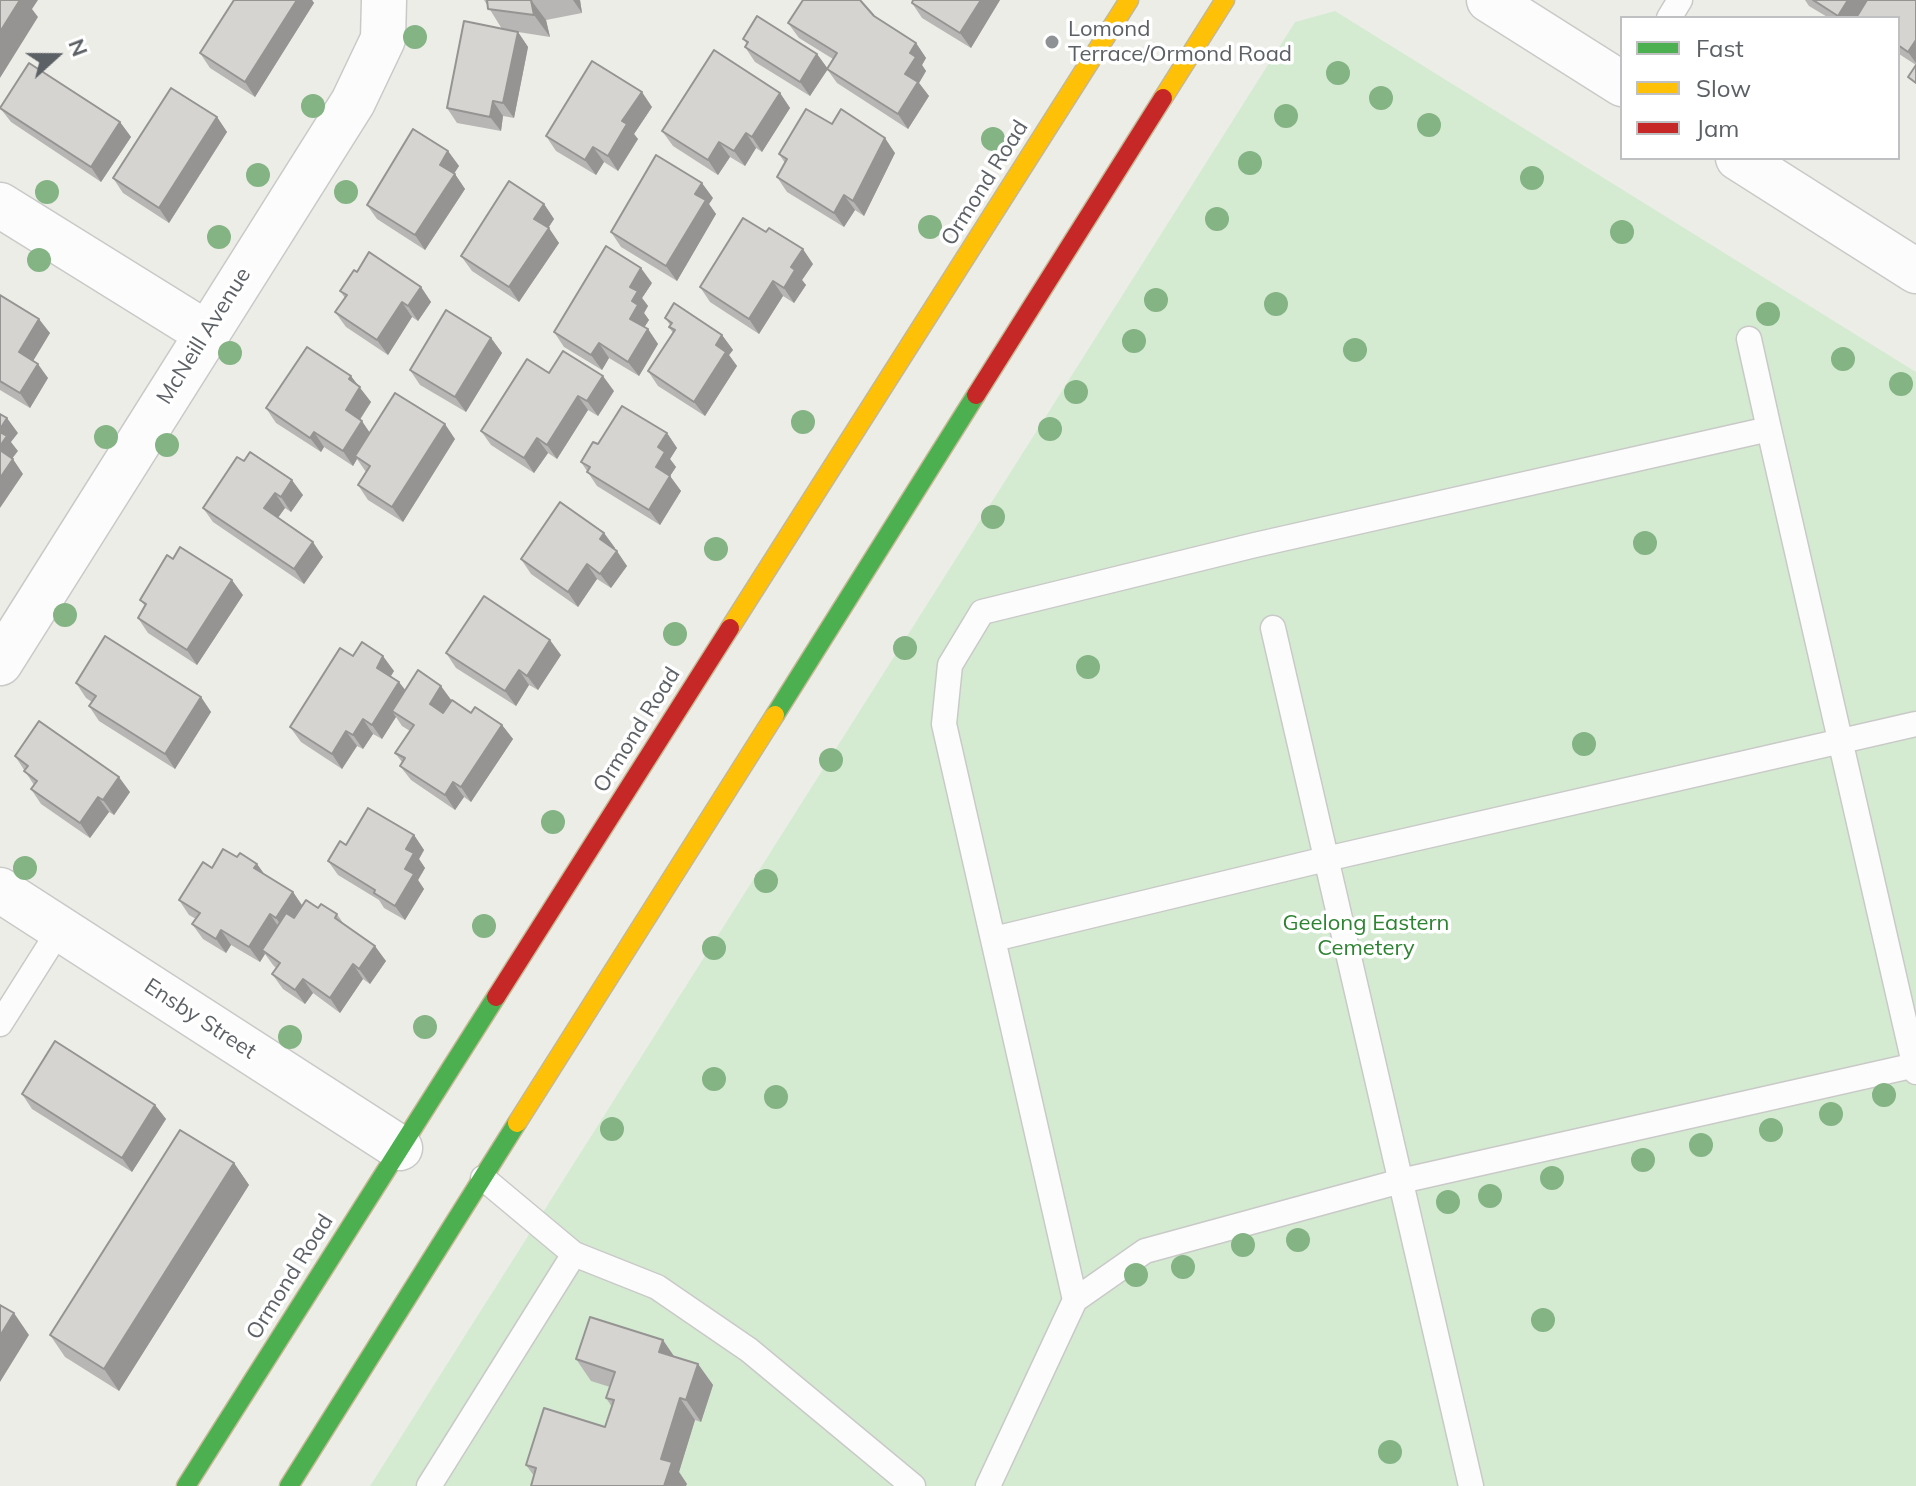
<!DOCTYPE html>
<html>
<head>
<meta charset="utf-8">
<style>
  body { margin:0 }
  #map { position:relative; width:1916px; height:1486px; overflow:hidden; background:#edede8; font-family:Mulish,sans-serif }
  canvas { display:block }
  .legend { position:absolute; left:1620px; top:16px; width:280px; height:144px; box-sizing:border-box; background:#fff; border:2px solid #bec0c2; margin:0; padding:10px 14px; list-style:none; font-size:24px; color:#5c6166 }
  .legend li { display:flex; align-items:center; gap:16px; height:40px }
  .legend b { width:40px; border:2px solid #bec0c2 }
  .north { position:absolute; left:16px; top:16px; width:80px; height:80px; -webkit-text-stroke:6px #fff; paint-order:stroke; rotate:69deg; font-size:22px; font-weight:700; line-height:32px; text-align:center; color:#5c6166 }
  .north::after { content:''; display:block; margin:auto; width:28px; height:36px; background:#5c6166; clip-path:polygon(50% 0,100% 100%,50% 72%,0 100%) }
</style>
</head>
<body>
<div id="map">
<canvas width="1916" height="1486"></canvas>
<ul class="legend">
<li><b style="height:10px;background:#4caf50"></b>Fast</li>
<li><b style="height:10px;background:#ffc107"></b>Slow</li>
<li><b style="height:10px;background:#c62828"></b>Jam</li>
</ul>
<div class="north">N</div>
</div>
<script>
const c = document.querySelector('canvas').getContext('2d');
c.lineJoin = 'round';
function fillPath(path, color) {
  c.fillStyle = color;
  c.fill(path, 'evenodd');
}
function toPath(rows) {
  const path = new Path2D();
  for (const r of rows) {
    path.moveTo(r[0], r[1]);
    for (let i = 2; i < r.length; i += 2) path.lineTo(r[i], r[i + 1]);
  }
  return path;
}
function strokePath(path, color, width, dash) {
  c.strokeStyle = color;
  c.lineWidth = width;
  c.lineCap = dash ? 'butt' : 'round';
  c.setLineDash(dash || []);
  c.stroke(path);
}
function label(font, color, halo, rows, align = 'center') {
  c.font = font + ' Mulish,sans-serif';
  c.lineWidth = 7;
  c.setLineDash([]);
  c.textBaseline = 'middle';
  c.strokeStyle = halo;
  c.fillStyle = color;
  for (const [text, x, y, turn = 0] of rows) {
    c.save();
    c.translate(x, y);
    c.rotate((+turn || 0) * Math.PI / 180);
    c.textAlign = isNaN(turn) ? turn : align;
    if (halo) c.strokeText(text, 0, 0);
    c.fillText(text, 0, 0);
    c.restore();
  }
}
const green = toPath([
  [1335,11,1916,372,1916,1486,370,1486,1295,22]
]);
const lane = toPath([
  [1669,18,1680,0],
  [1749,339,1769,429],
  [1273,628,1471,1486],
  [994,939,1326,859,1916,724],
  [0,1024,60,929],
  [574,1254,657,1287,749,1350,913,1486],
  [1075,1300,944,724,950,665,982,612,1255,545,1769,429,1916,1072],
  [429,1486,574,1254,483,1178],
  [988,1486,1075,1300,1145,1251,1401,1181,1916,1065]
]);
const street = toPath([
  [1489,0,1622,84],
  [1738,158,1916,271],
  [0,205,206,333],
  [0,663,353,102,383,39,384,0],
  [0,890,400,1148]
]);
const fast = toPath([
  [775,715,976,395],
  [186,1486,496,997],
  [289,1486,517,1123]
]);
const slow = toPath([
  [1163,98,1225,0],
  [730,628,1129,0],
  [517,1123,775,715]
]);
const jam = toPath([
  [976,395,1163,98],
  [496,997,730,628]
]);
const trees = [
  [415,37],
  [1338,73],
  [1381,98],
  [313,106],
  [1286,116],
  [1429,125],
  [993,139],
  [1250,163],
  [258,175],
  [1532,178],
  [47,192],
  [346,192],
  [1217,219],
  [930,227],
  [1622,232],
  [219,237],
  [39,260],
  [1156,300],
  [1276,304],
  [1768,314],
  [1134,341],
  [1355,350],
  [230,353],
  [1843,359],
  [1901,384],
  [1076,392],
  [803,422],
  [1050,429],
  [106,437],
  [167,445],
  [993,517],
  [1645,543],
  [716,549],
  [65,615],
  [675,634],
  [905,648],
  [1088,667],
  [1584,744],
  [831,760],
  [553,822],
  [25,868],
  [766,881],
  [484,926],
  [714,948],
  [425,1027],
  [290,1037],
  [714,1079],
  [1884,1095],
  [776,1097],
  [1831,1114],
  [612,1129],
  [1771,1130],
  [1701,1145],
  [1643,1160],
  [1552,1178],
  [1490,1196],
  [1448,1202],
  [1298,1240],
  [1243,1245],
  [1183,1267],
  [1136,1275],
  [1543,1320],
  [1390,1452]
];
const wall = toPath([
  [234,0,312,0,314,3,255,97,210,68,200,53],
  [484,0,580,0,582,13,546,20,550,37,518,32,528,47,514,118,503,116,501,131,457,123,447,108,502,29],
  [1000,0,971,48,922,18,912,3],
  [1805,0,1916,0,1916,65,1899,54,1898,56,1898,18,1829,18,1809,6],
  [874,16,916,43,926,58,922,65,926,71,919,83,929,96,908,129,837,83,827,69,810,96,755,62,745,47,747,44,743,39,817,54,827,68,833,59,799,38,788,23],
  [780,93,790,108,762,152,756,148,745,166,730,157,718,175,673,146,662,131],
  [652,107,634,134,638,139,618,171,604,162,596,175,556,151,546,136],
  [0,108,120,122,131,137,101,182,11,122],
  [217,117,227,132,169,223,123,193,113,178],
  [832,124,895,153,864,216,855,210,844,227,787,192,777,177,785,163,779,154],
  [448,151,459,166,454,173,465,189,425,250,377,219,367,205],
  [713,198,709,204,716,214,677,281,621,247,611,232],
  [544,204,554,219,548,228,559,243,519,302,472,271,461,256],
  [813,264,802,280,806,285,794,303,783,296,759,334,710,302,700,287],
  [357,272,421,287,431,302,418,321,412,317,388,355,346,327,335,312,345,298,340,291],
  [652,283,642,298,648,306,644,313,649,320,644,327,648,329,658,344,639,376,609,358,602,370,564,347,554,332],
  [0,295,50,333,33,361,48,378,30,408,0,390],
  [665,318,722,335,733,350,729,355,737,366,705,416,658,386,648,371,673,333,669,327,670,325],
  [491,338,502,353,466,412,420,385,410,370],
  [549,373,614,391,598,416,588,410,557,459,548,453,534,473,491,445,481,431],
  [357,385,371,402,360,420,370,433,455,439,403,522,368,500,358,485,366,472,357,459,353,466,324,447,321,452,276,423,266,408],
  [667,433,677,448,670,459,676,467,670,476,681,491,660,525,597,486,581,462,598,444],
  [237,457,303,495,291,512,285,508,278,518,323,557,304,584,213,522,203,508],
  [604,533,615,548,614,549,627,566,611,588,597,579,578,607,531,574,521,559],
  [243,595,197,665,148,633,138,618,145,606,140,600],
  [446,653,561,655,538,690,529,685,516,706,456,668],
  [353,656,394,671,391,676,405,690,452,700,471,713,502,725,513,739,471,802,464,797,455,810,411,780,400,766,402,762,395,753,410,731,402,726,396,717,382,739,373,734,363,749,357,746,342,769,301,742,290,727],
  [76,683,201,697,211,712,175,769,99,721,89,706,92,702,86,698],
  [15,756,130,792,114,815,109,812,90,838,41,804,31,789,34,785],
  [414,835,424,850,419,859,425,868,418,880,424,889,405,920,384,908,379,900,338,875,328,861,346,845],
  [237,857,257,864,265,875,293,892,302,905,318,908,337,914,343,923,386,961,370,984,363,979,340,1013,313,993,305,1004,283,989,272,974,276,968,273,965,265,954,260,962,231,945,226,953,203,939,192,924,196,919,189,915,179,900,212,868],
  [22,1094,155,1105,166,1119,132,1172,32,1109],
  [234,1163,249,1185,119,1391,65,1357,50,1335],
  [675,1357,698,1364,713,1385,701,1422,695,1420,679,1472,687,1484,534,1476,526,1465,605,1427,612,1407,606,1398,610,1387,591,1381,576,1359]
]);
const shadedWall = toPath([
  [20,0,38,0,32,9,38,17,0,78,0,32],
  [297,0,312,0,314,3,255,97,245,82],
  [531,0,546,20,550,37,534,15],
  [573,0,580,0,582,13],
  [981,0,1000,0,971,48,960,33],
  [1848,0,1868,0,1857,18,1840,18,1838,16],
  [518,32,528,47,514,118,503,103],
  [1916,40,1916,63,1908,52],
  [916,43,926,58,922,65,926,71,919,83,929,96,908,129,898,114,910,53],
  [817,54,828,69,810,96,800,82],
  [642,92,652,107,634,134,638,139,618,171,608,156,622,121],
  [780,93,790,108,762,152,752,137],
  [493,101,503,116,501,131,490,117],
  [217,117,227,132,169,223,159,208],
  [120,122,131,137,101,182,91,167],
  [746,133,756,148,745,166,734,151],
  [885,138,895,153,864,216,853,201],
  [719,142,730,157,718,175,708,160],
  [593,147,604,162,596,175,585,160],
  [448,151,459,166,450,180,440,165],
  [455,174,465,189,425,250,415,235],
  [702,183,713,198,709,204,716,214,677,281,666,266,695,194],
  [844,195,855,210,844,227,834,213],
  [544,204,554,219,545,233,534,219],
  [549,228,559,243,519,302,509,287],
  [803,249,813,264,802,280,806,285,794,303,784,288,791,267],
  [641,268,652,283,642,298,648,306,644,313,649,320,640,334,630,319,630,287],
  [773,281,783,296,759,334,749,319],
  [421,287,431,302,418,321,408,306],
  [402,302,412,317,388,355,377,340],
  [39,319,50,333,30,366,19,352],
  [648,329,658,344,639,376,628,362],
  [722,335,733,350,729,355,737,366,705,416,694,402,716,345],
  [491,338,502,353,466,412,455,397],
  [599,343,609,358,602,370,591,355],
  [38,364,48,378,30,408,20,393],
  [351,376,371,402,356,425,346,410,349,379],
  [603,376,614,391,598,416,587,401],
  [578,396,588,410,557,459,547,445],
  [7,418,18,433,11,442,18,451,8,464,0,452,0,429],
  [362,421,372,436,355,456,357,459,353,466,343,451],
  [445,424,455,439,403,522,392,507],
  [314,432,324,447,321,452,310,438],
  [667,433,677,448,670,459,676,467,666,482,656,467,658,447],
  [537,438,548,453,534,473,524,458],
  [13,459,23,474,0,508,0,478],
  [670,476,681,491,660,525,649,510],
  [292,480,303,495,291,512,281,497],
  [275,493,285,508,274,523,264,508],
  [604,533,615,548,611,554,600,539],
  [313,542,323,557,304,584,294,569],
  [617,551,627,566,611,588,600,574],
  [587,564,597,579,578,607,568,592],
  [232,580,243,595,197,665,187,650],
  [550,640,561,655,538,690,527,676],
  [383,656,394,671,387,682,377,668],
  [519,670,529,685,516,706,505,691],
  [399,682,410,696,392,711,396,717,382,739,372,725],
  [441,686,452,701,440,719,430,704],
  [201,697,211,712,175,769,165,754],
  [363,719,373,734,363,749,353,735],
  [502,725,513,739,471,802,461,787],
  [346,731,357,746,342,769,332,754],
  [119,777,130,792,114,815,103,800],
  [453,782,464,797,455,810,445,795],
  [98,797,109,812,90,838,80,823],
  [414,835,424,850,419,859,425,868,418,880,424,889,405,920,395,906,405,869,406,849],
  [257,864,267,878,254,868],
  [293,892,303,907,287,933,276,918],
  [270,914,280,929,262,950,265,954,260,962,249,947],
  [221,930,231,945,226,953,216,939],
  [375,946,386,961,370,984,359,969],
  [353,964,363,979,340,1013,330,998],
  [303,979,313,993,305,1004,295,990],
  [155,1105,166,1119,132,1172,122,1158],
  [234,1163,249,1185,119,1391,104,1369],
  [14,1313,29,1335,0,1382,0,1336],
  [663,1340,678,1362,659,1352],
  [698,1364,713,1385,701,1422,686,1400],
  [680,1398,695,1420,679,1472,687,1484,686,1486,664,1486,661,1459]
]);
const building = toPath([
  [0,0,20,0,0,32,0,0],
  [234,0,297,0,245,82,200,53,234,0],
  [487,0,531,0,534,15,488,9,487,0],
  [803,0,860,0,874,16,916,43,910,53,916,57,905,74,918,82,898,114,827,69,837,53,788,23,803,0],
  [913,0,981,0,960,33,912,3,913,0],
  [1813,0,1848,0,1838,16,1813,0],
  [1867,0,1916,0,1916,40,1908,52,1898,45,1898,18,1856,18,1867,0],
  [757,16,817,54,800,82,745,47,748,42,743,39,757,16],
  [464,21,518,32,503,103,493,101,490,117,447,108,464,21],
  [714,50,780,93,752,137,746,133,734,151,719,142,708,160,662,131,714,50],
  [592,61,642,92,622,121,627,124,608,156,593,147,585,160,546,136,592,61],
  [29,63,120,122,91,167,0,108,29,63],
  [1916,65,1916,83,1908,77,1916,65],
  [171,88,217,117,159,208,113,178,171,88],
  [806,109,832,124,841,109,885,138,853,201,844,195,834,213,777,177,787,159,779,154,806,109],
  [413,129,448,151,440,165,455,174,415,235,367,205,413,129],
  [656,155,702,183,695,194,706,200,666,266,611,232,656,155],
  [509,181,544,204,534,219,549,228,509,287,461,256,509,181],
  [743,218,766,232,769,228,803,249,791,267,795,270,784,288,773,281,749,319,700,287,743,218],
  [606,246,641,268,630,287,638,291,632,301,638,305,630,319,648,329,628,362,599,343,591,355,554,332,606,246],
  [369,252,421,287,408,306,402,302,377,340,335,312,347,295,340,291,354,270,357,272,369,252],
  [0,295,39,319,19,352,38,364,20,393,0,381,0,295],
  [674,303,722,335,716,345,726,352,694,402,648,371,675,330,669,327,672,323,665,318,674,303],
  [446,310,491,338,455,397,410,370,446,310],
  [307,347,351,376,349,379,360,387,346,410,362,421,343,451,314,432,310,438,266,408,307,347],
  [563,351,603,376,587,401,578,396,547,445,537,438,524,458,481,431,527,359,549,373,563,351],
  [395,393,445,424,392,507,358,485,370,466,355,456,395,393],
  [622,406,667,433,658,447,665,452,656,467,670,476,649,510,587,472,590,467,581,462,593,442,598,444,622,406],
  [0,414,7,418,0,429,0,414],
  [0,432,7,436,0,446,0,432],
  [0,450,13,459,0,478,0,450],
  [250,452,292,480,281,497,275,493,264,508,313,542,294,569,203,508,237,457,244,461,250,452],
  [560,502,604,533,600,539,617,551,600,574,587,564,568,592,521,559,560,502],
  [180,547,232,580,187,650,138,618,146,604,140,600,167,555,173,559,180,547],
  [484,596,550,640,527,676,519,670,505,691,446,653,484,596],
  [105,636,201,697,165,754,89,706,96,696,76,683,105,636],
  [362,642,383,656,377,668,399,682,372,725,363,719,353,735,346,731,332,754,290,727,340,648,353,656,362,642],
  [418,670,441,686,430,704,443,713,452,700,471,713,475,707,502,725,461,787,453,782,445,795,400,766,405,758,395,753,414,725,392,711,418,670],
  [39,721,119,777,103,800,98,797,80,823,31,789,37,781,24,771,28,766,15,756,39,721],
  [368,808,414,835,406,849,414,853,405,869,414,874,395,906,374,893,375,890,328,861,340,841,346,845,368,808],
  [223,849,237,857,240,853,257,864,254,868,293,892,276,918,270,914,249,947,221,930,216,939,192,924,200,913,179,900,203,862,212,868,223,849],
  [306,900,318,908,321,904,337,914,335,918,375,946,359,969,353,964,330,998,303,979,295,990,272,974,280,963,262,950,286,913,294,918,306,900],
  [55,1041,155,1105,122,1158,22,1094,55,1041],
  [180,1130,234,1163,104,1369,50,1335,180,1130],
  [0,1305,14,1313,0,1336,0,1305],
  [590,1317,663,1340,659,1352,698,1364,686,1400,680,1398,661,1459,672,1462,664,1486,531,1486,536,1468,526,1465,544,1408,605,1427,614,1400,606,1398,615,1372,576,1359,590,1317]
]);
const markers = [
  [1052,42,8,"#8f9294"]
];
const poiNames = [
  ["Lomond",1068,29],
  ["Terrace/Ormond Road",1068,54]
];
const streetNames = [
  ["Ormond Road",985,183,-58],
  ["McNeill Avenue",204,336,-58],
  ["Ormond Road",637,730,-58],
  ["Ensby Street",200,1019,33],
  ["Ormond Road",290,1277,-58]
];
const parkNames = [
  ["Geelong Eastern",1366,923],
  ["Cemetery",1366,948]
];
fillPath(green, '#d4ebd2');
strokePath(lane, '#c9cac8', 27);
strokePath(street, '#c9cac8', 47);
strokePath(fast, '#c5b894', 21);
strokePath(slow, '#c5b894', 21);
strokePath(jam, '#c5b894', 21);
strokePath(lane, '#fcfcfc', 24);
strokePath(street, '#fcfcfc', 44);
strokePath(fast, '#4caf50', 18);
strokePath(slow, '#ffc107', 18);
strokePath(jam, '#c62828', 18);
c.fillStyle = '#84b384';
for (const [x, y] of trees) {
  c.beginPath();
  c.arc(x, y, 12, 0, 2 * Math.PI);
  c.fill();
}
fillPath(wall, '#b7b6b4');
fillPath(shadedWall, '#959492');
fillPath(building, '#d5d4d1');
strokePath(building, '#959492', 2);
for (const [x, y, r, color] of markers) {
  const dot = new Path2D();
  dot.arc(x, y, r, 0, 2 * Math.PI);
  c.fillStyle = color;
  c.fill(dot);
  strokePath(dot, '#fff', 3);
}
label('22px', '#5c6166', '#fff', poiNames, 'left');
label('22px', '#5c6166', '#fff', streetNames);
label('22px', '#2e8333', '#fff', parkNames);
</script>
</body>
</html>
